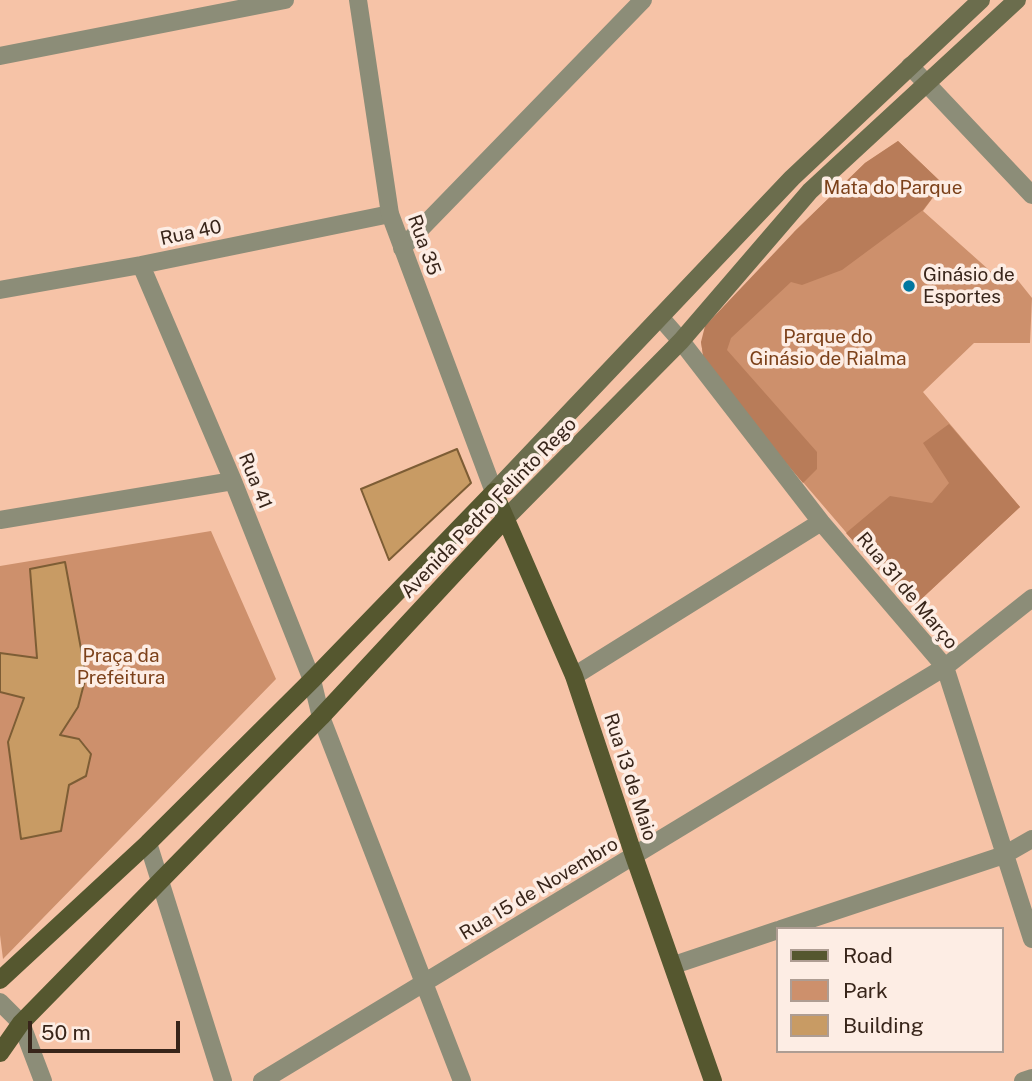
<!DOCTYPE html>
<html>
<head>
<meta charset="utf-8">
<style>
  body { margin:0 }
  #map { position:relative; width:1032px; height:1081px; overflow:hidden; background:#f6c3a7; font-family:"Public Sans",sans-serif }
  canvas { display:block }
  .legend { position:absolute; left:776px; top:927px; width:228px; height:126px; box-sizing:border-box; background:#fdede4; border:2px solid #ae9d93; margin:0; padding:9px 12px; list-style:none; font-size:21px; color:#38251a }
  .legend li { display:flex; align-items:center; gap:14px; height:35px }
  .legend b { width:35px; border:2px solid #ae9d93 }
  .scale { position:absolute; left:28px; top:1021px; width:152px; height:32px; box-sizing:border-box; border:4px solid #38251a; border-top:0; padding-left:9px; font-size:21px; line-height:24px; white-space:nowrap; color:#38251a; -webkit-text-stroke:5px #fdede4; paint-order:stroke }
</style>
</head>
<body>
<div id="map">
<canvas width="1032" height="1081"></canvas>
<ul class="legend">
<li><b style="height:9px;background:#55572f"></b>Road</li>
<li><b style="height:19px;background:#cd906c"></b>Park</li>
<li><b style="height:19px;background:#c89b64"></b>Building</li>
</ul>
<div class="scale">50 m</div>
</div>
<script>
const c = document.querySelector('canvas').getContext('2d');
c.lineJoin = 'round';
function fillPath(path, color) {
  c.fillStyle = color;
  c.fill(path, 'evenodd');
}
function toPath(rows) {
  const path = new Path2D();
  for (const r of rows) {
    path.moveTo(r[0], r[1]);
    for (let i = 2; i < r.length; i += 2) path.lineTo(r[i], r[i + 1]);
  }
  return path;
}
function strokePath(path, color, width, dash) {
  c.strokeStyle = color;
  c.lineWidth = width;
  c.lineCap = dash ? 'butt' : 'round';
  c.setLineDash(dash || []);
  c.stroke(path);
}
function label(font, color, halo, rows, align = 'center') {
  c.font = font + ' "Public Sans",sans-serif';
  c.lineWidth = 7;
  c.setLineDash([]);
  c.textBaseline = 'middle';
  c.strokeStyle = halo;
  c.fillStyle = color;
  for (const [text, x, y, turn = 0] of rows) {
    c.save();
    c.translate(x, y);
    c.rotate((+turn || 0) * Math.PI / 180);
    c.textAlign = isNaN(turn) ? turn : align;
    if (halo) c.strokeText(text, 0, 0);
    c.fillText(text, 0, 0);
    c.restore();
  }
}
const green = toPath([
  [898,141,943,184,923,211,998,278,1012,273,1032,298,1030,343,974,343,923,392,1020,507,916,604,875,566,705,368,701,342,795,231,865,163],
  [211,531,276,679,3,959,0,935,0,566]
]);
const forest = toPath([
  [898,141,943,184,923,210,842,270,802,285,791,282,731,338,727,350,817,452,817,469,803,483,705,368,701,342,705,326,795,231,865,163],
  [949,424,1020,507,916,604,877,568,846,533,890,496,932,503,949,483,923,443]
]);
const building = toPath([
  [457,449,471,483,389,560,361,489,457,449],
  [65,562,86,676,78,707,60,735,79,739,91,754,86,776,69,785,61,831,21,839,8,742,24,698,0,692,0,653,37,658,30,569,65,562]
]);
const minor = toPath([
  [0,56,285,0],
  [910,66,1032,195],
  [402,248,643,0],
  [141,265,233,481,312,680,321,717,462,1081],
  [0,290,141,265,390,214],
  [660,317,681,341,821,522,945,667,1032,939],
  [0,520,233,481],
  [574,676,821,522],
  [148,843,223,1081],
  [781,929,1004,855,1032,839],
  [674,965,778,930],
  [0,1002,21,1023,43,1081],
  [262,1081,945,667,1032,598],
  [1023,1081,1032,1078]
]);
const tertiary = toPath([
  [358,0,390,214,494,492]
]);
const secondary = toPath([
  [494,492,792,178,981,0],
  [504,520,681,341,810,191,1017,0]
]);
const primary = toPath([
  [0,980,148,843,312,680,494,492,574,676,634,856,713,1081],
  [0,1053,21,1023,321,717,504,520]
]);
const markers = [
  [909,286,7,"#0077a0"]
];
const parkNames = [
  ["Mata do Parque",893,188],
  ["Parque do",828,337],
  ["Ginásio de Rialma",828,359],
  ["Praça da",121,656],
  ["Prefeitura",121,678]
];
const streetNames = [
  ["Rua 40",191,233,-12],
  ["Rua 35",424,245,70],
  ["Rua 41",255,481,68],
  ["Avenida Pedro Felinto Rego",489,508,-46],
  ["Rua 31 de Março",907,591,50],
  ["Rua 13 de Maio",630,777,72],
  ["Rua 15 de Novembro",539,889,-31]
];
const poiNames = [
  ["Ginásio de",923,275],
  ["Esportes",923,297]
];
fillPath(green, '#cd906c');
fillPath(forest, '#b87c59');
fillPath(building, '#c89b64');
strokePath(building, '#7d5d35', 2);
strokePath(minor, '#8c8d78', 18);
strokePath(tertiary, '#8c8d78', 18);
strokePath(secondary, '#6b6d4d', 18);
strokePath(primary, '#55572f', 18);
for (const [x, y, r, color] of markers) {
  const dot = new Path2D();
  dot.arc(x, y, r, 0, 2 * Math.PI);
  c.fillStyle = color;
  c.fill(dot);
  strokePath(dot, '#fdede4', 2.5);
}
label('19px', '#7c411a', '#fdede4', parkNames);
label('19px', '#38251a', '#fdede4', streetNames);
label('19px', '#38251a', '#fdede4', poiNames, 'left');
</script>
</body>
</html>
